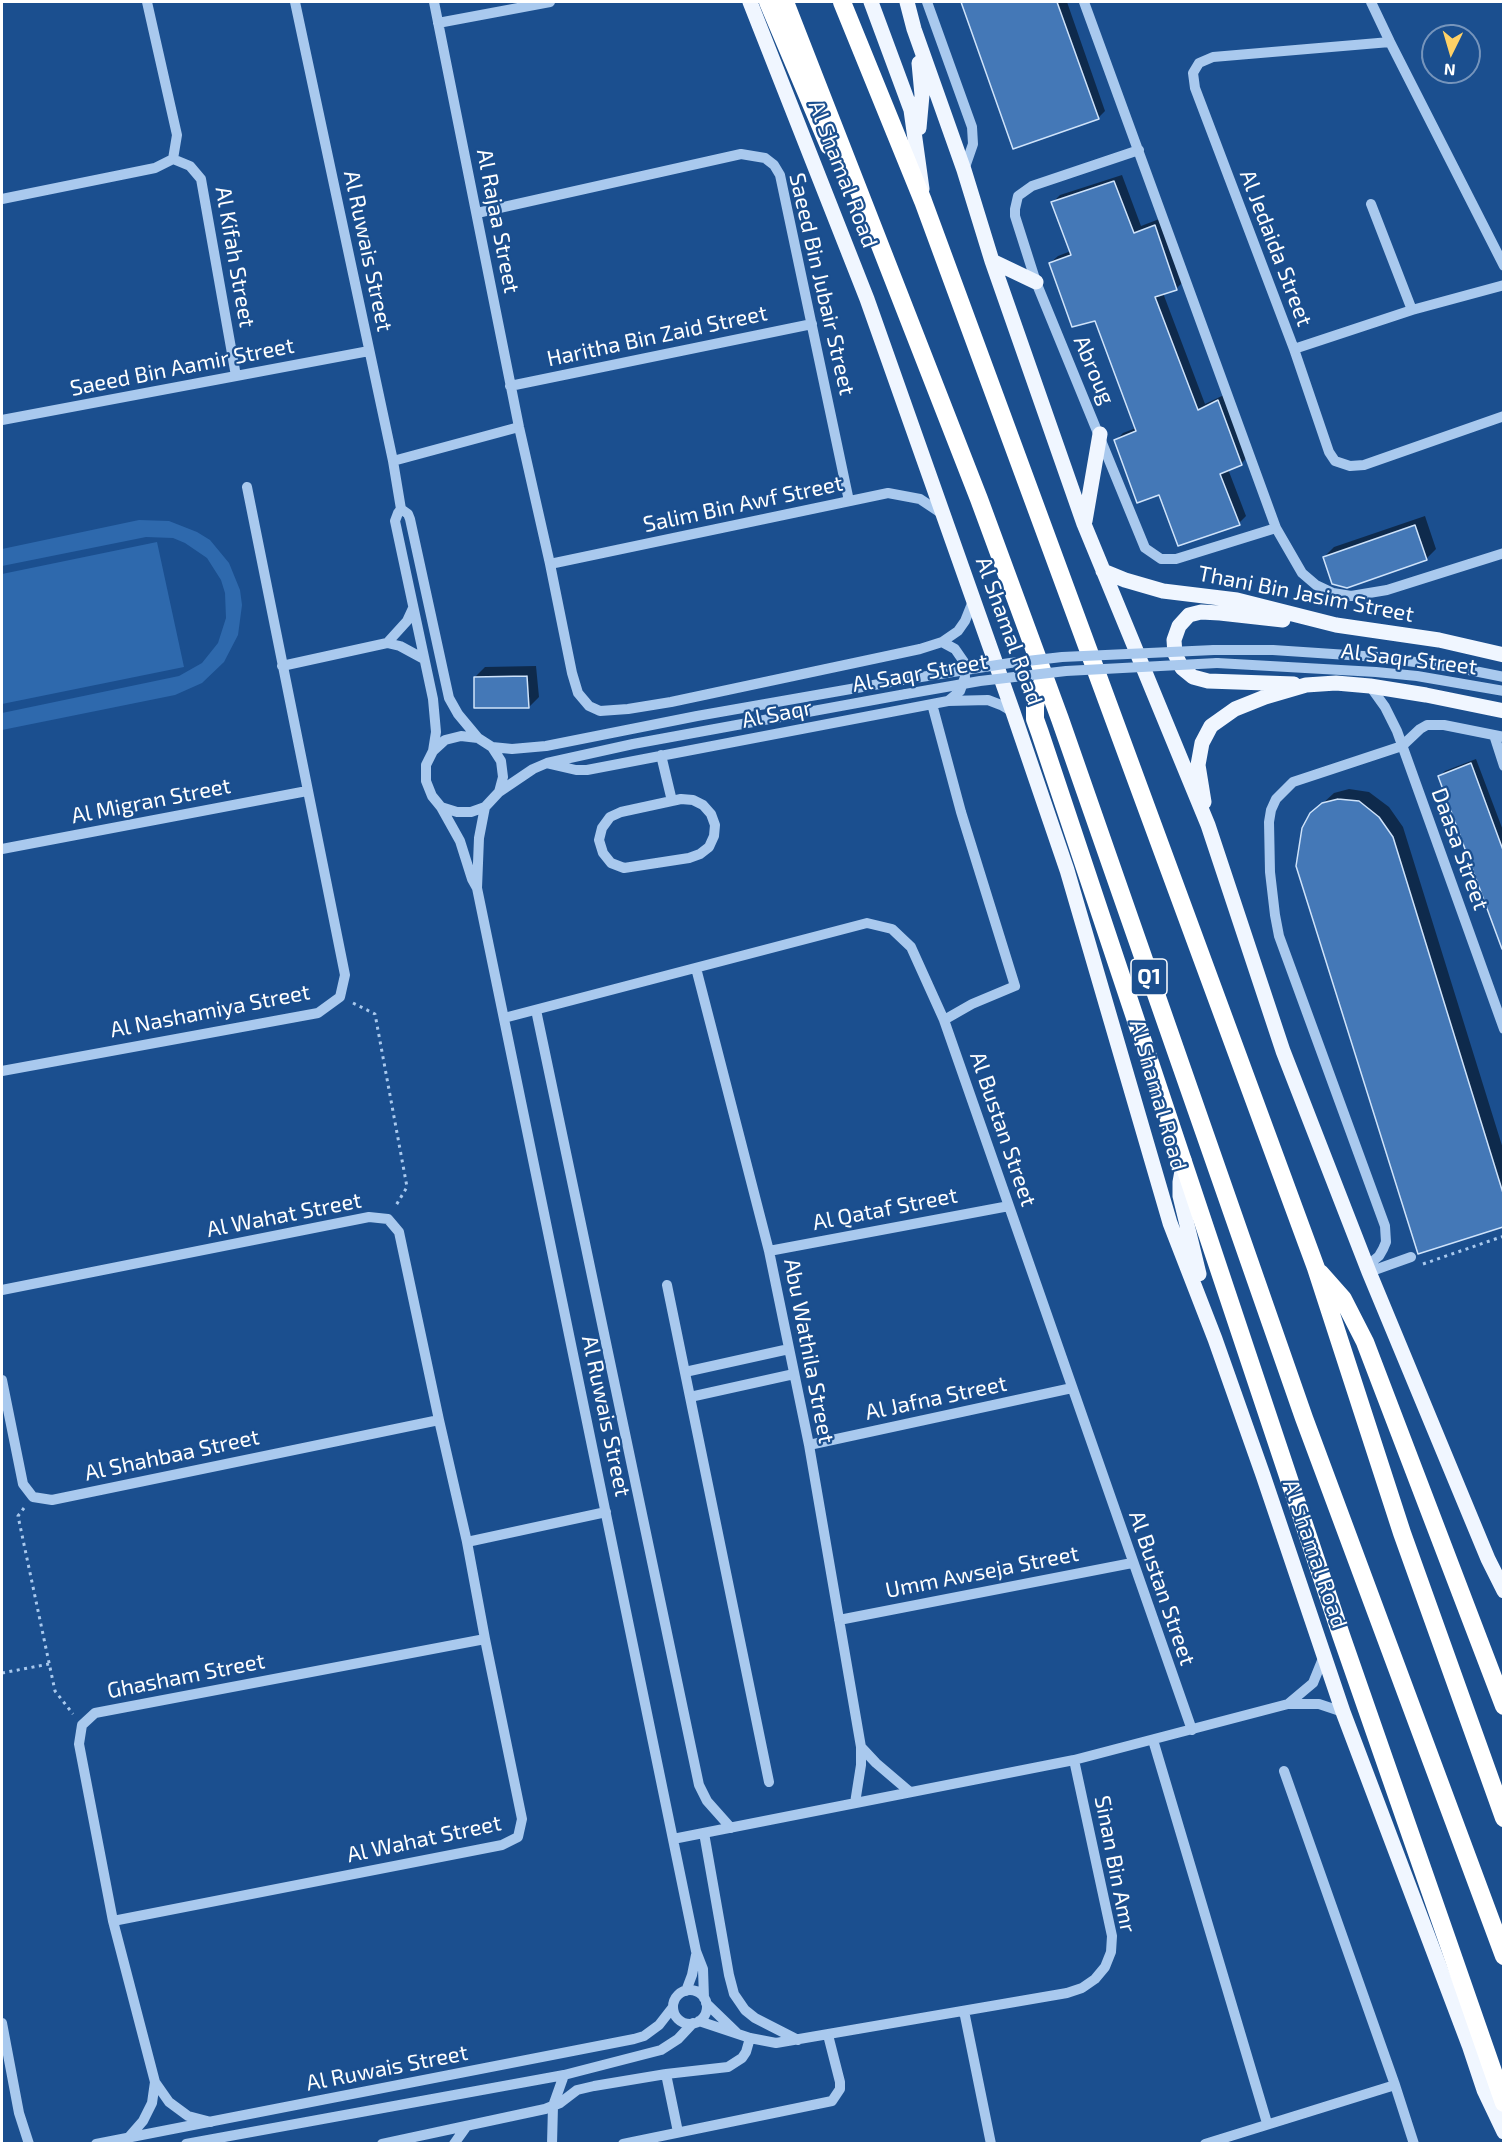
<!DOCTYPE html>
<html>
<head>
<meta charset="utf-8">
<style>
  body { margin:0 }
  #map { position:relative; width:1505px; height:2145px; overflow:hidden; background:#1b4f8f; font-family:"Exo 2",sans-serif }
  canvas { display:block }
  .frame { position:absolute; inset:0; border:3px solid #fff; pointer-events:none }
  .north { position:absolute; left:1421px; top:24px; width:60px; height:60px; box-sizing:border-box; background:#1b4f8f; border:2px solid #7695bc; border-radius:50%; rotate:185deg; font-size:16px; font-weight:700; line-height:24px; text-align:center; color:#fff }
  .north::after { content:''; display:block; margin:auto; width:21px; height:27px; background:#ffd166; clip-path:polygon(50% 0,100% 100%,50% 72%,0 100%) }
</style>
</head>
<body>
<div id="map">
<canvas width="1505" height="2145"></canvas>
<div class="frame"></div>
<div class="north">N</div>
</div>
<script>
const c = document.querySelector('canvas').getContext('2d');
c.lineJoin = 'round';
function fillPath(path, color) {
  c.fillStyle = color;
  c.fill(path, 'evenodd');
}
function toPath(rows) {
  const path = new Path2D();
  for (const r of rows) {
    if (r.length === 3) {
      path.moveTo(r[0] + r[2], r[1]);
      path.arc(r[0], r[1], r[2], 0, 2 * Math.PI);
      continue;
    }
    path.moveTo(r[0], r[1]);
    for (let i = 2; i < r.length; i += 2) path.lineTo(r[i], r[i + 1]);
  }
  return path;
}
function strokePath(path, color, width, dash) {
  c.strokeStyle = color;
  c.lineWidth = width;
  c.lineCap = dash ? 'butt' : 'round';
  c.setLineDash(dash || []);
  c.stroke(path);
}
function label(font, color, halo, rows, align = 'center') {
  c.font = font + ' "Exo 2",sans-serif';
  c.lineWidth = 4.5;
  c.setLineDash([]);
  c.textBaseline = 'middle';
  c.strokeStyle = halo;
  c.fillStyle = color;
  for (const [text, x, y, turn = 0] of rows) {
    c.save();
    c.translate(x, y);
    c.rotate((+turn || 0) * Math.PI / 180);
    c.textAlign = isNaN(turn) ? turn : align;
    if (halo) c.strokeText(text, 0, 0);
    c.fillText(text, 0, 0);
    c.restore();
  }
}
const green = toPath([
  [139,520,169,521,197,532,210,540,229,563,240,590,242,605,238,635,224,662,202,683,175,695,2,730,2,713,179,676,202,663,218,643,226,618,225,593,221,580,207,558,185,543,173,538,146,537,2,566,2,549],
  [157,542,184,667,2,704,2,574]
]);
const shadow = toPath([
  [963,2,1067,2,1105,111,1098,118,1014,147],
  [1122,175,1141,226,1162,218,1184,281,1176,289,1163,293,1205,404,1226,394,1248,456,1241,464,1228,469,1246,516,1239,523,1160,493,1116,440,1123,433,1136,428,1096,319,1050,263,1058,256,1071,251,1053,202,1060,195],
  [1425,516,1436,549,1426,559,1324,557,1334,547],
  [536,666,539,697,529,707,475,677,485,667],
  [1476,759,1504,833,1504,949,1440,776,1445,771],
  [1349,789,1369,792,1389,807,1403,827,1504,1152,1504,1226,1418,1252,1322,804,1334,793]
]);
const building = toPath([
  [961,2,1057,2,1099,119,1013,149,961,2],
  [1114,181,1134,233,1155,225,1177,290,1155,297,1198,410,1218,400,1242,465,1220,474,1240,525,1178,546,1159,495,1137,503,1114,440,1136,431,1095,321,1072,327,1049,263,1071,255,1051,202,1114,181],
  [1415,525,1427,560,1347,588,1332,584,1323,557,1415,525],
  [527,676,529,708,474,708,474,677,527,676],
  [1471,763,1503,850,1503,948,1502,949,1438,776,1471,763],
  [1338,799,1359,801,1379,817,1393,837,1503,1193,1503,1227,1418,1254,1296,866,1302,828,1310,813,1322,803,1338,799]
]);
const path = toPath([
  [353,1003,375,1014,407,1187,395,1207],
  [1423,1264,1504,1236],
  [24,1508,18,1516,55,1691,73,1714],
  [2,1673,49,1664]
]);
const minor = toPath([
  [147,2,177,135,173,159],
  [295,2,393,461,401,509],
  [434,2,519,427,550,564,572,673,578,693,589,706,600,711,628,709,671,702,920,649,942,642,958,631,965,621,973,601],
  [927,2,972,127,973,144,964,170],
  [1084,2,1276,528,1302,573,1316,585,1333,593,1351,596,1387,590,1504,553],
  [1371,2,1390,42,1504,266],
  [438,23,550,2],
  [1390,42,1213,57,1199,63,1193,73,1195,88,1294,349,1329,452,1335,461,1350,466,1364,465,1504,416],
  [1139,150,1032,186,1018,196,1015,209,1015,216,1036,282,1145,548,1161,559,1176,559,1276,528],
  [2,199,155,168,173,159,190,166,201,179,236,376],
  [1371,204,1412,310],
  [477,213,741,154,765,158,774,165,780,175,849,501],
  [1294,349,1412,310,1504,285],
  [510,386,812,324],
  [2,420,369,351],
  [393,461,519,427],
  [401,509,398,513,395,521,433,699,436,732,433,751],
  [401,509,408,514,410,519,449,698,458,714,478,738],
  [550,564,888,493,920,499,941,513],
  [942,642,955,649,964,662,965,677,960,691,948,701],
  [387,643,407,621,413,608],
  [1214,650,1273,650,1378,657,1459,668,1504,677],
  [1217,663,1376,672,1417,676,1504,691],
  [282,666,387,643,400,646,424,659],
  [1370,686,1385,707,1397,731,1504,1029],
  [932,704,961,812,1015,986,972,1004,944,1020],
  [1494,735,1504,766],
  [492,747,512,749,546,746,697,716,902,680],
  [661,755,672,801],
  [550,764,576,770,587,770,948,701,988,700,1001,705,1013,712],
  [499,792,503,777,501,761,492,747,478,738,461,736,445,740,433,751,426,765,426,781,432,796,441,807,457,812,471,812,485,807,499,792,533,769,547,763,633,744,906,694],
  [681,799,693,800,703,805,711,814,715,825,714,836,709,847,700,854,689,858,624,868,611,863,603,853,599,840,602,828,610,817,621,812,681,799],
  [441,807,460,841,472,879,477,888,696,1951,703,1969,704,1998],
  [2,849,307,791],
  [477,888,479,838,485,807],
  [696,968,769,1251,809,1445,861,1747,861,1765,855,1803],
  [536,1010,699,1785,707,1801,731,1828],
  [504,1018,867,923,892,929,911,947,944,1020,1192,1730],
  [2,1071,318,1013,340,997,345,975,247,487],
  [769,1251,1009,1206],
  [1367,1266,1379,1256,1383,1249,1386,1242,1385,1226,1279,936,1275,915,1270,872,1269,822,1271,810,1276,799,1293,782,1402,746,1420,729,1427,725,1444,725,1504,737],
  [1369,1272,1411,1257],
  [667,1285,769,1782],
  [2,1290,369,1217,388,1219,399,1232,439,1420,467,1542,485,1639,522,1819,518,1837,502,1845,113,1921],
  [685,1372,789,1349],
  [2,1380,23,1484,33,1497,52,1500,439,1420],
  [690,1397,794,1374],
  [809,1445,1072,1388],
  [467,1542,606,1512],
  [839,1620,1132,1563],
  [1288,1704,1313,1683,1324,1656],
  [1153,1740,1267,2123],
  [861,1747,876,1763,910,1792],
  [1284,1771,1395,2085,1414,2144],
  [704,1833,729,1975,734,1994,745,2010,755,2018,798,2040],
  [673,1839,1074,1760,1288,1704,1319,1704,1343,1712],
  [690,2007,17],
  [686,1991,692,1975,696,1955],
  [706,2003,736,2032],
  [964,2011,991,2144],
  [699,2021,750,2038,776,2043,1067,1993,1082,1988,1095,1979,1105,1967,1111,1952,1112,1936,1074,1760],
  [2,2023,19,2113,29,2144],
  [666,2074,678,2132],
  [211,2122,188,2116,169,2102,155,2082,113,1921,79,1744,82,1725,95,1713,485,1639],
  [129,2137,143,2121,152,2103,155,2082],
  [96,2144,634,2039,644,2036,659,2025,673,2007],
  [186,2144,564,2075,661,2050,678,2039,693,2023],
  [382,2144,545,2109,560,2103,577,2090,594,2086,666,2074,728,2067,742,2058,746,2052,750,2038],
  [454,2144,466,2127],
  [552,2144,553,2106,564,2075],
  [623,2144,832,2101,840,2089,840,2082,828,2035],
  [1205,2144,1395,2085]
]);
const major = toPath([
  [750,2,867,299,1013,712,1067,870,1170,1223,1215,1339,1263,1475,1343,1712,1469,2045,1484,2090,1504,2132],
  [871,2,911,110,922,189],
  [907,2,914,29,964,170,992,261,1084,524,1208,825,1283,1051,1369,1272,1488,1559,1504,1591],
  [919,63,922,95,919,128],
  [992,261,1036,282],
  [1085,521,1100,434],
  [1103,571,1125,580,1163,591,1237,600,1336,625,1439,640,1504,655],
  [1283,620,1220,613,1201,612,1189,615,1179,626,1174,640,1175,654,1182,668,1193,677,1208,681,1294,684],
  [1204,802,1198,765,1202,743,1211,726,1235,709,1265,697,1306,685,1336,683,1370,686,1426,695,1504,711],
  [1184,1160,1180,1182,1180,1196,1199,1274]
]);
const highway = toPath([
  [768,2,829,146],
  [785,2,979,499,1060,719,1304,1418,1504,1956],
  [842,2,923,201,1316,1268,1402,1533,1504,1818],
  [1044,679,1037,694,1035,707,1035,719,1040,733,1341,1635,1504,2103],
  [1320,1273,1343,1299,1365,1342,1504,1706]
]);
const minorBridge = toPath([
  [902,680,1010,663,1062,657,1214,650],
  [906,694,980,681,1066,671,1217,663]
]);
const shields = [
  [1149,977,36]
];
const shieldNames = [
  ["Q1",1149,977]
];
const streetNames = [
  ["Al Shamal Road",843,174,69],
  ["Al Rajaa Street",498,221,79],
  ["Al Jedaida Street",1276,248,69],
  ["Al Ruwais Street",368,251,78],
  ["Al Kifah Street",235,257,80],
  ["Saeed Bin Jubair Street",822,284,77],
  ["Haritha Bin Zaid Street",657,336,-12],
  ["Saeed Bin Aamir Street",182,367,-11],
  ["Abroug",1094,370,67],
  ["Salim Bin Awf Street",743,504,-12],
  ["Thani Bin Jasim Street",1306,594,11],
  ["Al Shamal Road",1009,631,70],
  ["Al Saqr Street",1409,659,7],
  ["Al Saqr Street",920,673,-10],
  ["Al Saqr",777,714,-11],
  ["Al Migran Street",151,801,-11],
  ["Daasa Street",1460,849,70],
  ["Al Nashamiya Street",210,1011,-11],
  ["Al Shamal Road",1158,1095,74],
  ["Al Bustan Street",1003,1129,71],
  ["Al Qataf Street",885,1209,-11],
  ["Al Wahat Street",284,1215,-11],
  ["Abu Wathila Street",809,1351,79],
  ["Al Jafna Street",936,1398,-12],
  ["Al Ruwais Street",606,1416,78],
  ["Al Shahbaa Street",172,1455,-12],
  ["Al Shamal Road",1315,1554,71],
  ["Umm Awseja Street",982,1572,-11],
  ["Al Bustan Street",1162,1588,71],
  ["Ghasham Street",186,1676,-11],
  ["Al Wahat Street",424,1839,-12],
  ["Sinan Bin Amr",1115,1864,79],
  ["Al Ruwais Street",387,2068,-11]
];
fillPath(green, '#2e69ad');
fillPath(shadow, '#0007');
fillPath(building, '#4478b7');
strokePath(building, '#cfe3fa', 1.5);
strokePath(path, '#a9c9ee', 3, [3, 4.5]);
strokePath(minor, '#a9c9ee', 10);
strokePath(major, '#f0f6ff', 15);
strokePath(highway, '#fff', 18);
strokePath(minorBridge, '#a9c9ee', 10);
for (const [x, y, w] of shields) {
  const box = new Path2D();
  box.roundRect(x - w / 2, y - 18, w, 36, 4.5);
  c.fillStyle = '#1b4f8f';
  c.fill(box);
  strokePath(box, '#fff', 1.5);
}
label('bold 21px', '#fff', null, shieldNames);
label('22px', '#fff', '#1b4f8f', streetNames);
</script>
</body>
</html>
